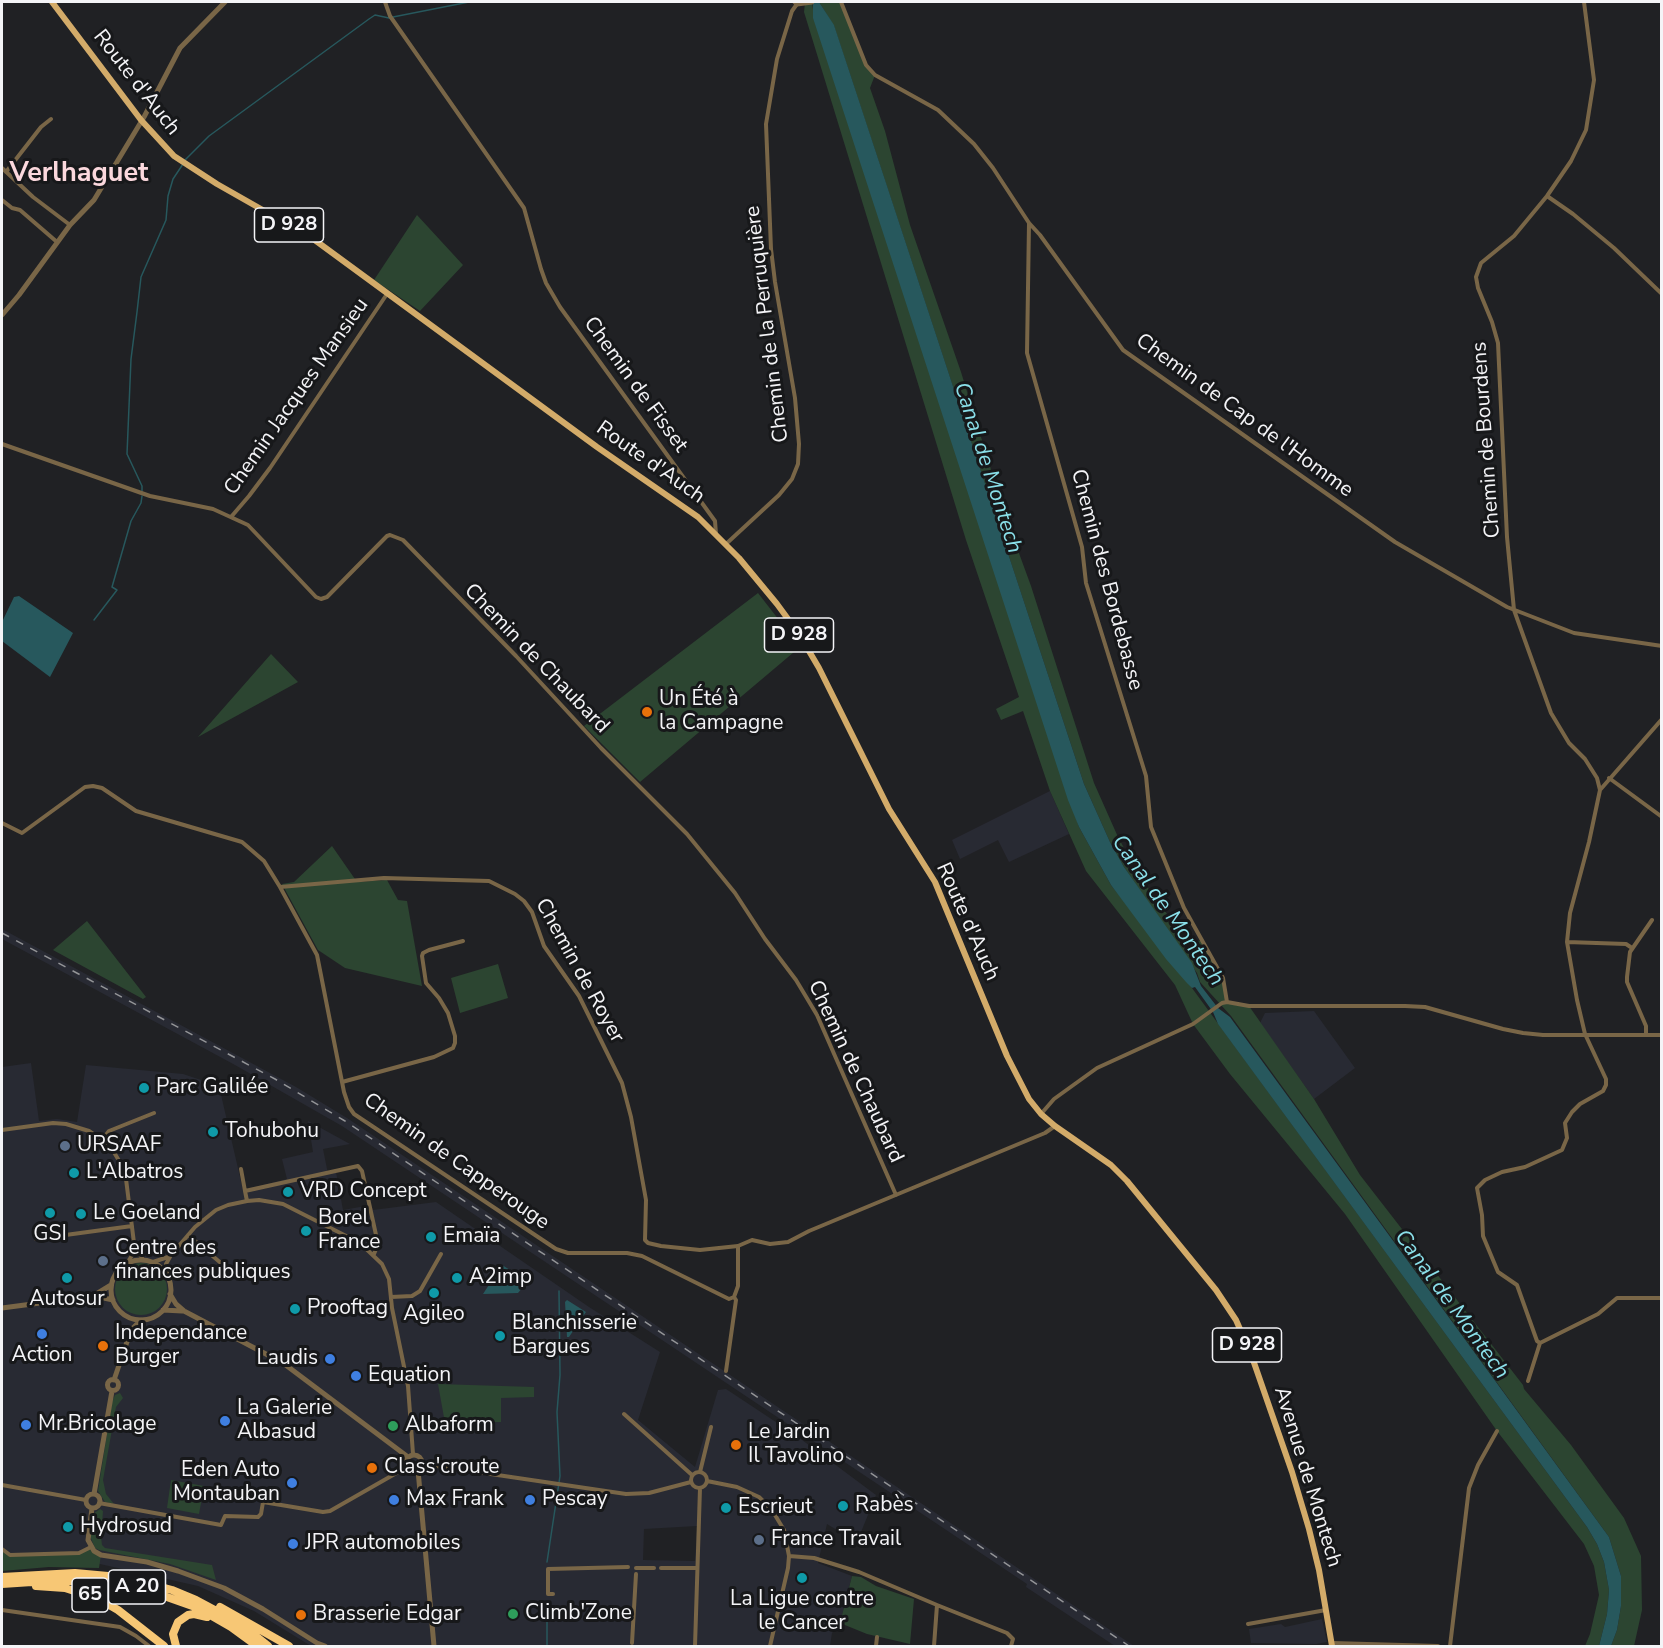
<!DOCTYPE html>
<html>
<head>
<meta charset="utf-8">
<style>
  body { margin:0 }
  #map { position:relative; width:1663px; height:1648px; overflow:hidden; background:#202124; font-family:"Nunito Sans",sans-serif }
  canvas { display:block }
  .frame { position:absolute; inset:0; border:3px solid #f4f4f7; pointer-events:none }
</style>
</head>
<body>
<div id="map">
<canvas width="1663" height="1648"></canvas>
<div class="frame"></div>
</div>
<script>
const c = document.querySelector('canvas').getContext('2d');
c.lineJoin = 'round';
function fillPath(path, color) {
  c.fillStyle = color;
  c.fill(path, 'evenodd');
}
function toPath(rows) {
  const path = new Path2D();
  for (const r of rows) {
    if (r.length === 3) {
      path.moveTo(r[0] + r[2], r[1]);
      path.arc(r[0], r[1], r[2], 0, 2 * Math.PI);
      continue;
    }
    path.moveTo(r[0], r[1]);
    for (let i = 2; i < r.length; i += 2) path.lineTo(r[i], r[i + 1]);
  }
  return path;
}
function strokePath(path, color, width, dash) {
  c.strokeStyle = color;
  c.lineWidth = width;
  c.lineCap = dash ? 'butt' : 'round';
  c.setLineDash(dash || []);
  c.stroke(path);
}
function label(font, color, halo, rows, align = 'center') {
  c.font = font + ' "Nunito Sans",sans-serif';
  c.lineWidth = 6;
  c.setLineDash([]);
  c.textBaseline = 'middle';
  c.strokeStyle = halo;
  c.fillStyle = color;
  for (const [text, x, y, turn = 0] of rows) {
    c.save();
    c.translate(x, y);
    c.rotate((+turn || 0) * Math.PI / 180);
    c.textAlign = isNaN(turn) ? turn : align;
    if (halo) c.strokeText(text, 0, 0);
    c.fillText(text, 0, 0);
    c.restore();
  }
}
const built = toPath([
  [1050,791,1069,834,1009,862,998,840,960,859,952,840],
  [2,929,296,1087,347,1118,1134,1646,1115,1646,1026,1587,1027,1584,342,1126,235,1065,2,939],
  [1314,1011,1355,1068,1314,1099,1260,1023,1265,1013],
  [31,1063,39,1121,57,1119,77,1122,86,1065,183,1074,219,1086,243,1190,287,1179,282,1159,313,1152,308,1121,350,1144,323,1149,328,1174,336,1172,343,1210,371,1205,373,1210,436,1202,589,1307,660,1352,638,1420,695,1467,718,1390,726,1389,794,1434,876,1495,857,1542,827,1524,818,1563,852,1576,840,1623,832,1633,830,1646,311,1646,254,1611,198,1586,91,1562,2,1563,2,1067],
  [697,1526,695,1561,643,1560,644,1529],
  [1322,1619,1327,1642,1316,1644,1251,1643,1249,1629,1281,1624,1285,1627]
]);
const green = toPath([
  [812,2,814,17,1079,827,1111,885,1192,988,1587,1527,1597,1544,1604,1562,1609,1590,1607,1614,1599,1646,1585,1646,1590,1634,1599,1595,1594,1566,1584,1544,1497,1431,1345,1214,1230,1074,1193,1024,1175,985,1086,871,1050,791,1023,711,1001,720,996,709,1019,697,966,540,804,12,805,3],
  [819,2,841,2,866,65,875,75,870,88,885,131,910,225,961,372,1005,515,1031,586,1094,783,1118,837,1140,877,1186,940,1202,941,1223,978,1227,1001,1249,1006,1314,1099,1360,1175,1523,1385,1524,1389,1571,1445,1624,1518,1641,1556,1642,1610,1634,1646,1611,1646,1617,1630,1621,1606,1621,1576,1609,1537,1231,1016,1200,982,1197,973,1124,867,1110,842,1084,784,834,26],
  [417,215,463,265,420,311,374,280],
  [758,593,800,647,640,782,584,726],
  [271,654,298,682,198,737],
  [332,846,357,882,387,880,398,900,407,901,422,986,345,968,318,950,282,884,294,882],
  [87,921,146,997,143,999,53,950],
  [498,964,508,998,460,1013,451,978],
  [141,1289,26],
  [438,1384,534,1387,534,1397,501,1398,501,1422,445,1423],
  [120,1393,123,1398,116,1407,103,1480,106,1494,114,1504,105,1502,98,1491,112,1402,115,1395],
  [171,1480,204,1486,199,1514,167,1508],
  [100,1509,103,1511,101,1537,102,1545,105,1548,212,1565,216,1580,170,1564,99,1550,95,1548,90,1536,93,1514],
  [91,1547,101,1555,99,1568,49,1567,2,1571,2,1549,5,1553,79,1553],
  [852,1576,861,1577,876,1586,914,1599,910,1644,867,1634,840,1623]
]);
const water = toPath([
  [813,2,819,2,834,25,1084,784,1110,842,1124,867,1192,963,1201,986,1218,1008,1230,1017,1609,1537,1621,1576,1621,1606,1617,1630,1611,1646,1599,1646,1607,1614,1609,1590,1604,1562,1597,1544,1587,1527,1218,1024,1213,1012,1195,987,1192,988,1186,982,1166,959,1111,885,1079,827,1068,800,813,18],
  [19,596,73,633,50,677,2,641,2,622,14,597],
  [502,1265,528,1281,518,1293,483,1294],
  [567,1300,586,1312,569,1337,567,1337,565,1302]
]);
const stream = toPath([
  [393,17,469,2],
  [185,160,209,136,369,19,375,15,389,18],
  [142,491,142,486,127,454,131,359,137,312,141,277,166,220,168,196,173,179,183,164],
  [94,620,117,590,112,587,131,521,141,503,142,496],
  [547,1562,560,1476,557,1412,560,1375,559,1291],
  [547,1646,547,1601]
]);
const minor = toPath([
  [385,2,390,16,524,208,541,269,546,283,560,307,715,521,716,534],
  [841,2,866,65,875,75,938,110,974,144,993,168,1029,223,1040,235,1123,350,1395,542,1507,607,1574,633,1662,646],
  [1584,2,1594,80,1586,130,1571,161,1547,196,1514,236,1481,263,1476,277,1478,288,1492,322,1498,343,1507,537,1514,610,1551,713,1569,743,1585,759,1597,778,1600,790],
  [2,168,33,197,70,225],
  [6,172,41,127,51,119],
  [1547,196,1573,214,1614,248,1662,294],
  [2,200,12,208,20,210,57,242],
  [1029,223,1027,353,1082,547,1086,583,1146,776,1151,827,1184,908,1223,978,1227,1002],
  [2,444,150,496,213,509,248,525,316,597,321,599,327,597,387,536,390,535,403,540,516,656,601,748,687,834,735,893,765,939,796,980,817,1015,896,1195],
  [231,517,249,496,270,468,387,294],
  [726,544,779,495,792,479,798,464,799,444,795,398,775,282,771,249,766,124,777,59,792,11,797,4],
  [1609,778,1662,817],
  [2,823,22,833,85,787,93,786,102,788,136,811,242,842,264,861,280,887,317,955,344,1092,349,1107,354,1114,556,1249,568,1253,627,1253,642,1256,729,1299,734,1297],
  [280,887,384,878,489,881,515,894,524,901,532,912,544,946,579,996,622,1083,631,1117,646,1200,645,1240,648,1243,661,1246,700,1250,738,1246],
  [1567,942,1626,944,1632,948],
  [1646,1035,1646,1026,1627,982,1627,977,1630,952,1652,920],
  [342,1082,434,1057,453,1048,455,1043,455,1036,448,1013,439,998,426,983,422,956,423,953,429,950,463,941],
  [1041,1114,1054,1099,1097,1068,1193,1024,1222,1003,1227,1002,1249,1006,1405,1006,1425,1007,1503,1029,1523,1033,1543,1035,1662,1035],
  [2,1130,53,1123,66,1124,89,1131,102,1140,112,1149,121,1164,126,1179,134,1243,143,1260],
  [102,1140,109,1131,154,1113],
  [241,1169,245,1191],
  [247,1201,245,1191,358,1166,362,1171,378,1244,374,1254],
  [188,1235,222,1264,247,1277],
  [36,1239,132,1226],
  [153,1262,168,1257],
  [127,1263,133,1254,134,1244],
  [167,1276,166,1264,171,1255,195,1227,216,1210,228,1205,247,1201,259,1200,283,1204,360,1243,382,1264,389,1279,392,1308,408,1386,413,1454],
  [391,1297,412,1296,420,1291,441,1254],
  [1540,1343,1537,1341,1517,1285,1498,1272,1483,1236,1482,1215,1477,1188,1485,1180,1502,1172,1525,1167,1562,1150,1567,1138,1565,1123,1572,1112,1580,1104,1603,1091,1606,1085,1606,1079,1585,1034,1577,1000,1567,942,1570,913,1589,842,1600,790,1662,719],
  [726,1371,736,1300,734,1297,738,1286,738,1246,752,1240,770,1244,788,1242,809,1231,1045,1133,1055,1126],
  [1528,1381,1540,1343,1598,1314,1617,1298,1662,1298],
  [624,1414,692,1475],
  [423,1464,626,1494,649,1493,691,1482],
  [700,1472,711,1427],
  [699,1480,8],
  [707,1481,737,1487,759,1497,772,1510,784,1530,789,1556,788,1568,770,1646],
  [2,1485,86,1500],
  [99,1503,221,1525,225,1516,258,1517,261,1514,263,1502,323,1512,330,1511,407,1467],
  [2,1549,10,1555,79,1553,91,1547],
  [789,1556,814,1558,859,1572,937,1605,934,1646],
  [636,1568,654,1568],
  [661,1568,697,1568],
  [553,1594,548,1594,548,1569,628,1567],
  [937,1605,1007,1633,1013,1639,1011,1646],
  [2,1610,120,1627,136,1636,149,1646],
  [1248,1624,1326,1610],
  [632,1643,636,1574],
  [1332,1643,1438,1646],
  [695,1646,700,1488],
  [876,1646,877,1637],
  [1450,1646,1469,1488,1478,1465,1497,1431]
]);
const tertiary = toPath([
  [795,2,797,4,812,2],
  [2,315,19,295,70,225,94,200,144,117,180,48,225,2],
  [141,1290,30],
  [170,1294,176,1304,184,1311,283,1363,408,1457],
  [95,1296,113,1300],
  [2,1308,93,1296,111,1285],
  [163,1310,182,1311],
  [113,1385,5.5],
  [114,1380,131,1330,141,1320],
  [414,1463,8],
  [418,1470,434,1646],
  [94,1494,112,1391],
  [93,1501,7],
  [92,1508,88,1540,94,1551,101,1555,147,1562,178,1571,224,1588,263,1609,317,1643,325,1646]
]);
const primary = toPath([
  [52,2,141,120,174,156,217,184,312,238,597,447,698,517,739,558,777,604,799,634,819,668,889,809,935,882,1007,1056,1029,1099,1041,1114,1055,1126,1111,1165,1127,1181,1216,1290,1236,1320,1251,1354,1292,1472,1309,1529,1319,1570,1332,1646]
]);
const motorway = toPath([
  [2,1577,75,1573,119,1577,139,1581,172,1590,196,1600,239,1623,268,1646],
  [2,1584,47,1581,92,1581,147,1590,198,1608,231,1627,257,1646],
  [36,1586,65,1588,99,1599,118,1610,164,1646],
  [220,1607,289,1646],
  [176,1646,173,1634,178,1622,188,1615,194,1614,207,1617]
]);
const rail = toPath([
  [2,933,275,1079,345,1121,1129,1646]
]);
const markers = [
  [647,712,6,"#e8710a"],
  [144,1088,6,"#0f9aa8"],
  [213,1132,6,"#0f9aa8"],
  [65,1146,6,"#5c6f8a"],
  [74,1173,6,"#0f9aa8"],
  [288,1192,6,"#0f9aa8"],
  [50,1213,6,"#0f9aa8"],
  [81,1214,6,"#0f9aa8"],
  [306,1231,6,"#0f9aa8"],
  [431,1237,6,"#0f9aa8"],
  [103,1261,6,"#5c6f8a"],
  [67,1278,6,"#0f9aa8"],
  [457,1278,6,"#0f9aa8"],
  [434,1293,6,"#0f9aa8"],
  [295,1309,6,"#0f9aa8"],
  [42,1334,6,"#3f7fe0"],
  [500,1336,6,"#0f9aa8"],
  [103,1346,6,"#e8710a"],
  [330,1359,6,"#3f7fe0"],
  [356,1376,6,"#3f7fe0"],
  [225,1421,6,"#3f7fe0"],
  [26,1425,6,"#3f7fe0"],
  [393,1426,6,"#2e9e5b"],
  [736,1445,6,"#e8710a"],
  [372,1468,6,"#e8710a"],
  [292,1483,6,"#3f7fe0"],
  [394,1500,6,"#3f7fe0"],
  [530,1500,6,"#3f7fe0"],
  [843,1506,6,"#0f9aa8"],
  [726,1508,6,"#0f9aa8"],
  [68,1527,6,"#0f9aa8"],
  [759,1540,6,"#5c6f8a"],
  [293,1544,6,"#3f7fe0"],
  [802,1578,6,"#0f9aa8"],
  [513,1614,6,"#2e9e5b"],
  [301,1615,6,"#e8710a"]
];
const shields = [
  [289,225,69],
  [799,635,69],
  [1247,1345,69],
  [137,1587,57],
  [90,1595,36]
];
const shieldNames = [
  ["D 928",289,225],
  ["D 928",799,635],
  ["D 928",1247,1345],
  ["A 20",137,1587],
  ["65",90,1595]
];
const streetNames = [
  ["Route d'Auch",136,83,52],
  ["Chemin de la Perruquière",768,324,-97],
  ["Chemin de Fisset",635,385,54],
  ["Chemin Jacques Mansieu",297,397,-55],
  ["Chemin de Cap de l'Homme",1244,416,36],
  ["Chemin de Bourdens",1487,440,-94],
  ["Route d'Auch",650,463,35],
  ["Chemin des Bordebasse",1106,580,75],
  ["Chemin de Chaubard",536,659,46],
  ["Route d'Auch",967,922,66],
  ["Chemin de Royer",579,971,61],
  ["Chemin de Chaubard",855,1072,65],
  ["Chemin de Capperouge",456,1162,35],
  ["Avenue de Montech",1307,1477,73]
];
const poiNames = [
  ["Un Été à",659,700],
  ["la Campagne",659,724],
  ["Parc Galilée",156,1088],
  ["Tohubohu",225,1132],
  ["URSAAF",77,1146],
  ["L'Albatros",86,1173],
  ["VRD Concept",300,1192],
  ["Le Goeland",93,1214],
  ["Borel",318,1219],
  ["France",318,1243],
  ["GSI",50,1235,"center"],
  ["Emaïa",443,1237],
  ["Centre des",115,1249],
  ["finances publiques",115,1273],
  ["A2imp",469,1278],
  ["Autosur",67,1300,"center"],
  ["Prooftag",307,1309],
  ["Agileo",434,1315,"center"],
  ["Blanchisserie",512,1324],
  ["Bargues",512,1348],
  ["Independance",115,1334],
  ["Burger",115,1358],
  ["Action",42,1356,"center"],
  ["Laudis",318,1359,"right"],
  ["Equation",368,1376],
  ["La Galerie",237,1409],
  ["Albasud",237,1433],
  ["Mr.Bricolage",38,1425],
  ["Albaform",405,1426],
  ["Le Jardin",748,1433],
  ["Il Tavolino",748,1457],
  ["Class'croute",384,1468],
  ["Eden Auto",280,1471,"right"],
  ["Montauban",280,1495,"right"],
  ["Max Frank",406,1500],
  ["Pescay",542,1500],
  ["Rabès",855,1506],
  ["Escrieut",738,1508],
  ["Hydrosud",80,1527],
  ["France Travail",771,1540],
  ["JPR automobiles",305,1544],
  ["La Ligue contre",802,1600,"center"],
  ["le Cancer",802,1624,"center"],
  ["Climb'Zone",525,1614],
  ["Brasserie Edgar",313,1615]
];
const waterNames = [
  ["Canal de Montech",987,468,72],
  ["Canal de Montech",1167,911,55],
  ["Canal de Montech",1451,1305,54]
];
const districtNames = [
  ["Verlhaguet",79,174]
];
fillPath(built, '#282a33');
fillPath(green, '#2c4531');
fillPath(water, '#27585d');
strokePath(stream, '#27585d', 1.5);
strokePath(minor, '#796647', 4);
strokePath(tertiary, '#796647', 5);
strokePath(primary, '#d3ab69', 6);
strokePath(motorway, '#f7c775', 8);
strokePath(rail, '#939497', 1.5, [8, 8]);
for (const [x, y, r, color] of markers) {
  const dot = new Path2D();
  dot.arc(x, y, r, 0, 2 * Math.PI);
  c.fillStyle = color;
  c.fill(dot);
  strokePath(dot, '#17181a', 2);
}
for (const [x, y, w] of shields) {
  const box = new Path2D();
  box.roundRect(x - w / 2, y - 17, w, 34, 4.5);
  c.fillStyle = '#17181a';
  c.fill(box);
  strokePath(box, '#f4f4f7', 1.5);
}
label('bold 20px', '#f4f4f7', null, shieldNames);
label('21px', '#f4f4f7', '#17181a', streetNames);
label('21px', '#f4f4f7', '#17181a', poiNames, 'left');
label('italic 22px', '#8adfe9', '#17181a', waterNames);
label('bold 27px', '#fbd8dd', '#17181a', districtNames);
</script>
</body>
</html>
